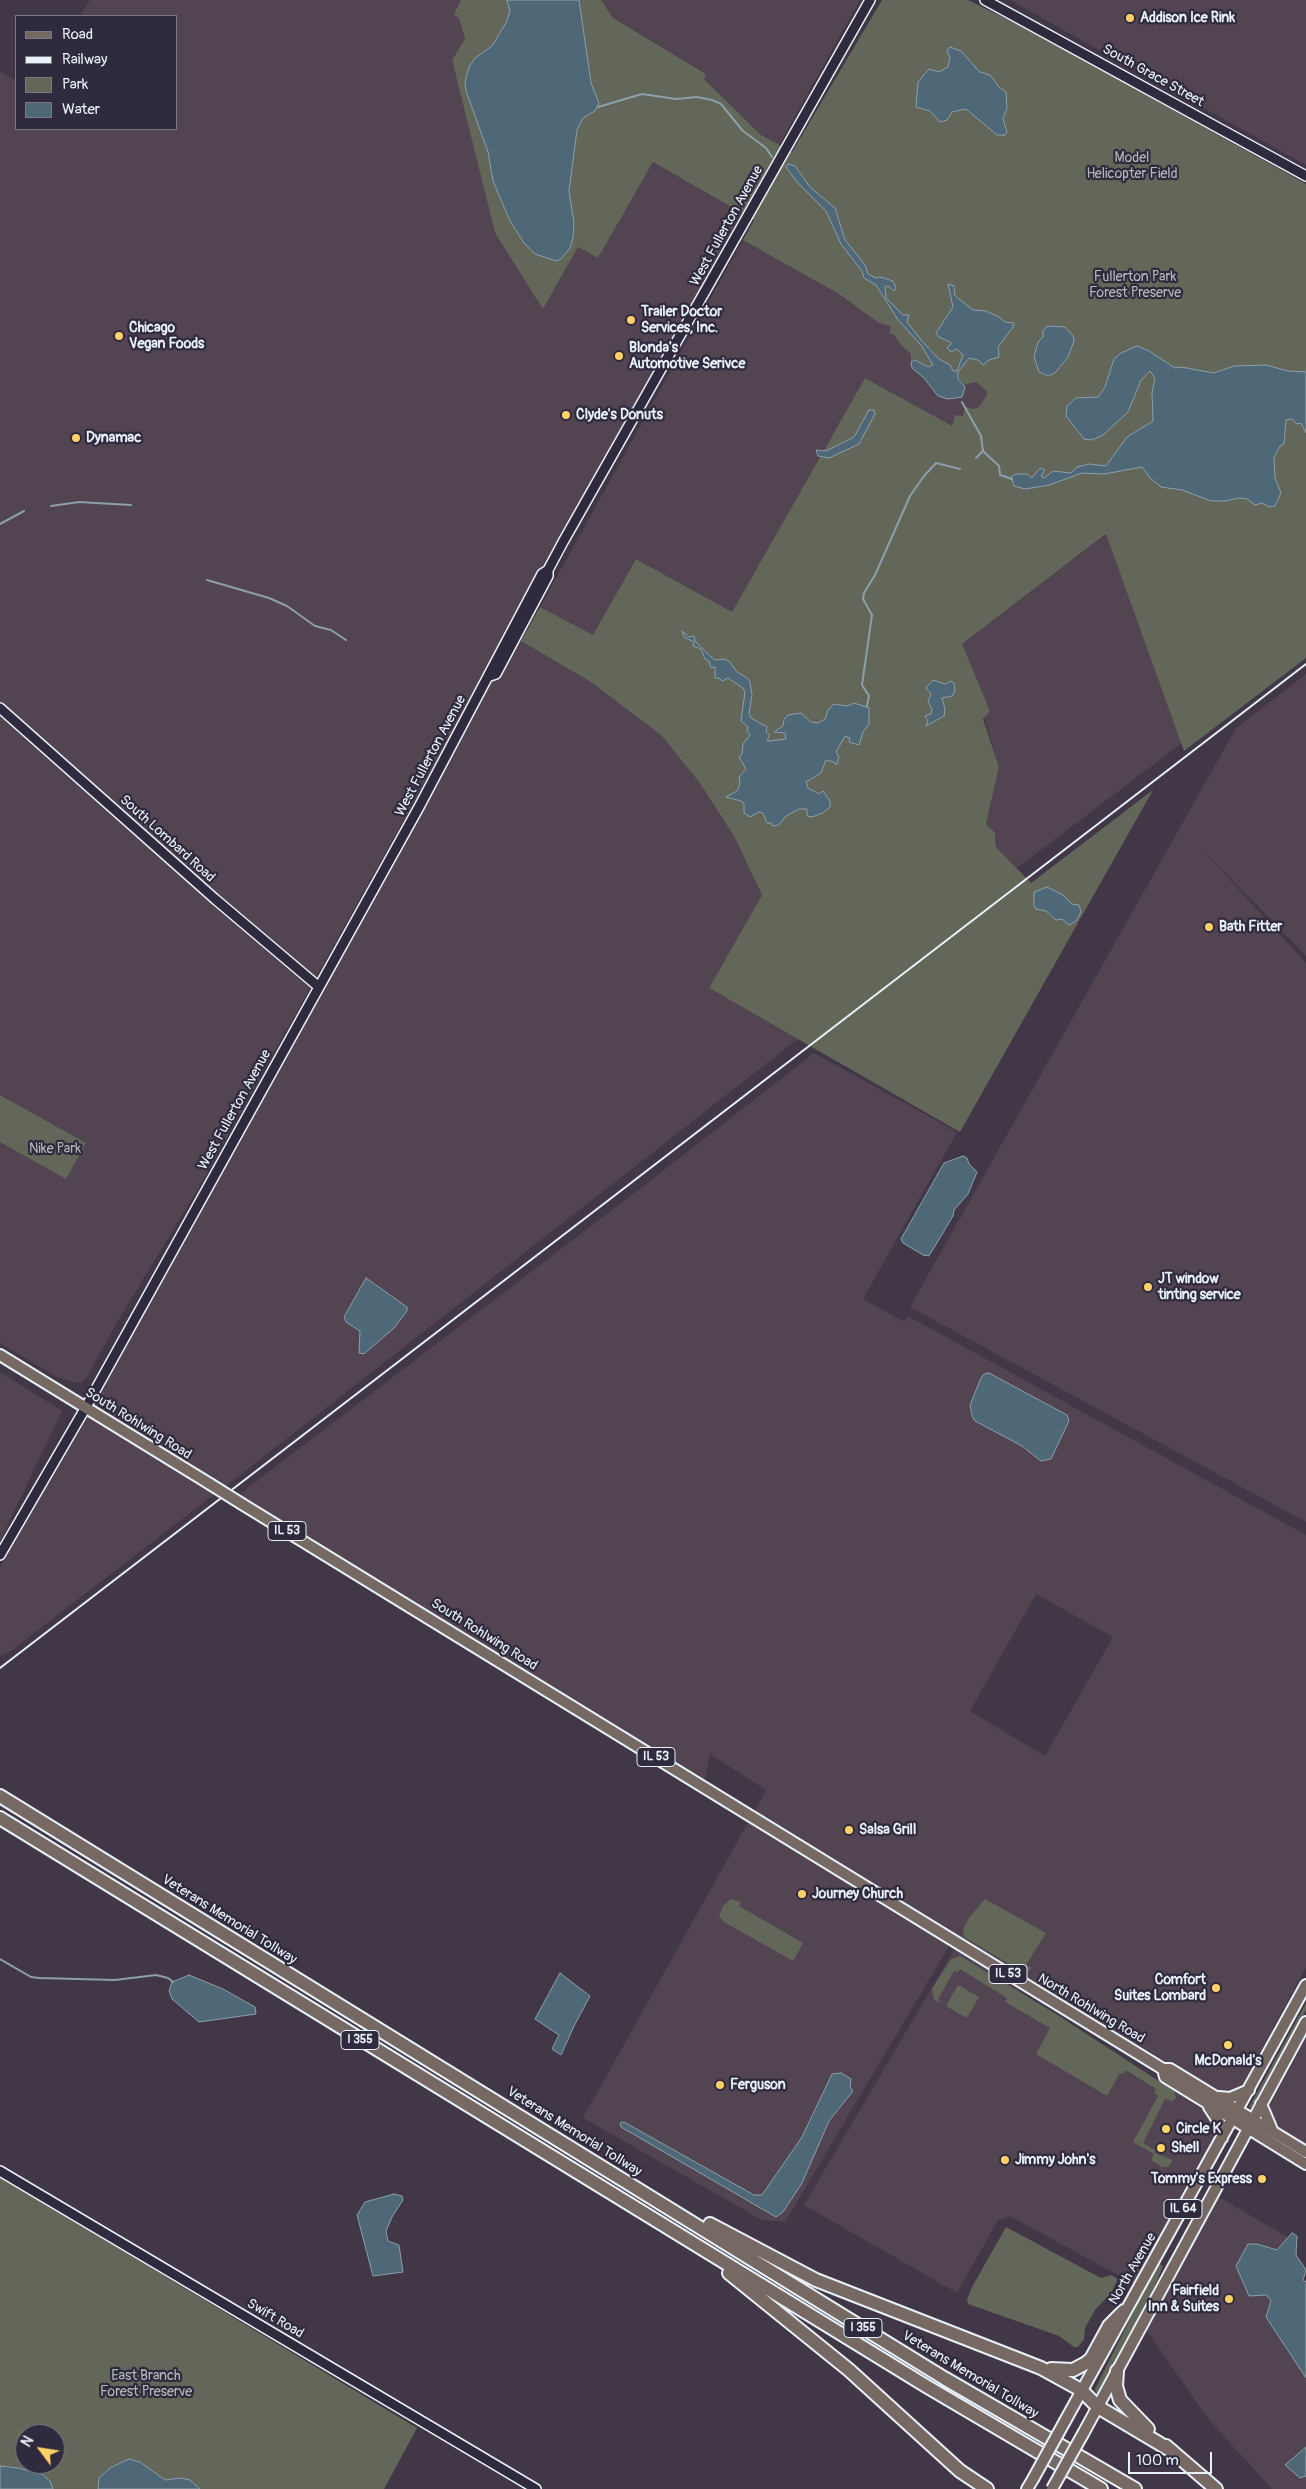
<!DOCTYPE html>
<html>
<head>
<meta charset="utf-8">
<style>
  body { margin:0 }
  #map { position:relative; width:1306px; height:2489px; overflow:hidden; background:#423747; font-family:Pangolin,sans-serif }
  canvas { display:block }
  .legend { position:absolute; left:15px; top:15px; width:162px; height:115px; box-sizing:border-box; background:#2f2a3d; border:1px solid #797a88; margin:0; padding:6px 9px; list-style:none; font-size:15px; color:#e8f1f8 }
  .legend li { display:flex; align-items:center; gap:10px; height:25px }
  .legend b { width:25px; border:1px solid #797a88 }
  .north { position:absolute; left:15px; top:2424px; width:50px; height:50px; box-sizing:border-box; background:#2f2a3d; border:1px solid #797a88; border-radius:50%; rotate:301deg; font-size:14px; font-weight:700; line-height:20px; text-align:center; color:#e8f1f8 }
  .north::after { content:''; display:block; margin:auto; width:18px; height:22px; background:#ffd166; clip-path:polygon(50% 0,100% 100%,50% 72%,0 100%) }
  .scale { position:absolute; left:1128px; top:2452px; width:84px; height:22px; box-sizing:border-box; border:2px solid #e8f1f8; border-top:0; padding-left:6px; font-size:15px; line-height:18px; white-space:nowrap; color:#e8f1f8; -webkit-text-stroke:4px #2f2a3d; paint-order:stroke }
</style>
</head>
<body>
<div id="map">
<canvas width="1306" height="2489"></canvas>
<ul class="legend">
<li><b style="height:6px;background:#766964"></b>Road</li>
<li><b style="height:6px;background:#e8f1f8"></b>Railway</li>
<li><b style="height:14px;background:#626759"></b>Park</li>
<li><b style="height:14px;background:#4e6877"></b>Water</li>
</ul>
<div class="north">N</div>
<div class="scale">100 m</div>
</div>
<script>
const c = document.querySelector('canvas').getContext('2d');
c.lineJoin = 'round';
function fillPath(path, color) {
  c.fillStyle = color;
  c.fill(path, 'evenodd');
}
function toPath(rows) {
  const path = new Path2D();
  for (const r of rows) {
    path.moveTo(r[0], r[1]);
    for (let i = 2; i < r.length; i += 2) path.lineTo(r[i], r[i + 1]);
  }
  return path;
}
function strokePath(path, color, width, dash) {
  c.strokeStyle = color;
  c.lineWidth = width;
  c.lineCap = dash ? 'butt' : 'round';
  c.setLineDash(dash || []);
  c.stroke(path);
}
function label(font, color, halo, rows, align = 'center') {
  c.font = font + ' Pangolin,sans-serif';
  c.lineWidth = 4.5;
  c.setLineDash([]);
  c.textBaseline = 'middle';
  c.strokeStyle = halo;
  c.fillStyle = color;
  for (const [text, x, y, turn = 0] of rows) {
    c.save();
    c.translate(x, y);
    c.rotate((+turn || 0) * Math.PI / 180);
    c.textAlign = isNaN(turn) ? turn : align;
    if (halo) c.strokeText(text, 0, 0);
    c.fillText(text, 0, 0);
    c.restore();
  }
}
const built = toPath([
  [90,0,461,0,454,14,459,19,465,39,452,60,495,233,543,309,578,247,598,258,653,162,742,213,198,1189,116,1324,87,1377,83,1382,76,1383,57,1377,0,1343,0,1142,66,1178,86,1143,0,1095,0,71,16,81,16,129,176,129,176,16,80,16],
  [601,0,860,0,779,145,761,135,704,79,706,74,613,18],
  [1010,0,1306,0,1306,165,1031,12],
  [743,240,995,381,965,434,865,378,732,612,636,559,593,636,540,607],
  [1107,534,1182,743,1017,868,996,847,997,839,986,824,999,767,962,644],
  [521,641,591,682,661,735,699,782,734,836,762,895,709,988,798,1039,225,1487,92,1406,492,680],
  [1306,674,1306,956,1200,847,1306,963,1306,1522,910,1307,1236,728],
  [814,1053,957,1132,863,1299,905,1322,908,1316,1306,1535,1306,1967,1240,2090,1229,2094,1220,2092,1160,2058,754,1813,766,1790,710,1754,704,1783,237,1496,650,1181],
  [1036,1594,1113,1637,1045,1756,970,1711],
  [0,1372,62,1411,0,1541],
  [87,1412,216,1493,12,1650,0,1657,0,1567],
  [750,1819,951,1943,785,2222,762,2220,583,2118],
  [957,1945,1024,1994,1214,2117,1219,2127,1215,2142,1136,2285,1010,2216,998,2220,957,2293,804,2205],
  [1306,2038,1306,2145,1279,2128,1269,2119,1267,2111],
  [1219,2197,1291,2239,1306,2352,1306,2489,1272,2489,1209,2420,1144,2327]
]);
const green = toPath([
  [461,0,601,0,613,18,706,74,704,79,761,135,792,152,882,0,968,0,1031,31,1306,184,1306,658,1184,751,1106,534,962,644,990,711,983,719,999,767,986,824,995,833,996,847,1031,883,1153,790,960,1132,709,988,762,895,734,836,699,782,661,735,591,682,521,641,540,607,593,635,636,559,732,612,865,378,952,426,955,415,963,416,965,407,973,409,979,407,987,395,987,391,976,382,964,385,951,369,933,365,928,367,912,360,911,362,911,354,903,347,894,335,889,333,891,327,889,326,879,323,839,294,743,240,754,220,653,162,598,258,578,247,543,309,495,233,452,60,465,39,459,19,454,14],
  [0,1095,86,1143,66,1179,0,1142],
  [731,1899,741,1902,739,1906,803,1943,793,1961,724,1922,719,1916,723,1906],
  [985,1899,1046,1933,1026,1965,1032,1968,1024,1973,964,1937,963,1929,969,1918],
  [960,1956,1056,2014,1174,2091,1176,2098,1172,2101,1165,2099,1143,2143,1155,2150,1155,2153,1173,2160,1168,2167,1162,2167,1151,2160,1154,2154,1133,2142,1158,2096,1154,2093,1156,2089,1126,2070,1123,2074,1120,2073,1107,2096,1036,2054,1050,2028,1005,2002,1007,1998,960,1969,958,1972,954,1971,938,1999,941,2004,934,1999,932,1989,951,1959],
  [958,1985,979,1997,967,2018,946,2006],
  [1306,2003,1306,2010,1251,2108,1249,2107],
  [0,2177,417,2428,384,2489,0,2489],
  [25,2434,55,2434,55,2464,25,2464],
  [1006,2227,1101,2278,1111,2275,1118,2279,1111,2293,1095,2310,1085,2328,1084,2339,1078,2347,1074,2347,1059,2336,968,2304,967,2300,972,2287],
  [1158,2263,1163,2266,1150,2298,1097,2396,1095,2389]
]);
const water = toPath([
  [507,0,579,0,591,83,599,103,595,111,583,118,577,130,569,191,574,223,573,238,570,248,561,259,556,261,535,254,524,243,510,221,493,181,488,152,466,91,465,82,469,67,475,58,492,46,506,23,510,11,507,0],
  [950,47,961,51,975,67,980,72,990,75,999,87,1006,92,1007,108,1003,119,1007,132,1005,135,997,135,966,109,952,112,947,120,940,122,930,111,916,107,918,82,929,69,939,72,948,67,950,57,947,51,950,47],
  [788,164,795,166,810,187,835,208,845,240,865,265,868,274,876,278,880,277,893,281,896,288,894,291,888,286,885,287,886,298,903,315,909,315,907,322,921,340,939,359,950,365,953,371,957,371,963,355,956,349,951,352,947,348,951,344,950,342,939,337,936,333,953,307,948,284,954,286,955,296,973,310,986,311,999,317,1005,322,1014,323,1013,327,998,347,999,357,989,360,983,365,978,360,969,358,958,372,958,379,965,387,962,397,948,399,938,396,924,378,912,368,911,362,915,360,928,367,933,365,921,345,898,320,876,285,864,278,862,271,841,244,826,211,797,182,786,167,788,164],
  [1047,326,1065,327,1073,336,1074,341,1068,357,1055,373,1048,376,1039,372,1034,357,1038,342,1043,337,1043,331,1047,326],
  [1137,346,1149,351,1175,368,1181,367,1214,373,1234,366,1266,365,1288,371,1306,372,1306,433,1301,423,1297,424,1292,419,1286,420,1284,444,1280,446,1274,458,1275,478,1281,493,1275,506,1269,507,1262,503,1255,505,1247,499,1239,498,1225,501,1211,501,1182,490,1161,487,1150,478,1142,467,1104,474,1082,473,1049,485,1025,489,1014,486,1011,477,1016,474,1027,474,1032,478,1040,468,1045,470,1041,476,1044,478,1053,471,1071,473,1077,467,1089,464,1106,466,1127,437,1153,421,1152,393,1155,378,1150,371,1141,380,1128,412,1103,435,1092,440,1084,439,1066,416,1067,406,1076,398,1098,397,1105,387,1114,359,1121,353,1137,346],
  [869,410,874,410,875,414,859,444,829,458,818,456,816,450,826,451,854,437,869,410],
  [682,631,689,637,694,636,695,641,710,656,715,660,724,659,729,661,737,672,747,678,750,682,752,695,749,713,751,718,767,727,766,732,770,735,767,740,769,741,786,739,785,733,774,732,783,726,784,719,788,715,801,713,811,722,818,723,825,719,828,710,834,704,847,706,854,703,869,708,869,724,863,732,859,745,849,742,850,738,845,736,836,752,839,757,837,763,836,765,834,762,826,760,821,773,806,782,808,788,819,794,823,791,830,801,830,807,823,813,812,817,807,816,807,809,799,809,786,816,779,825,773,826,771,823,767,823,763,813,759,812,750,817,744,813,744,804,741,801,726,797,737,791,740,784,739,777,746,769,739,757,742,754,743,744,750,735,747,731,748,727,741,721,745,692,743,688,728,678,722,681,719,678,715,678,715,667,711,668,709,661,705,659,701,649,693,646,694,642,684,637,682,631],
  [933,680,945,684,951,681,954,683,955,691,952,696,942,698,945,709,944,716,926,726,928,721,925,716,931,714,932,709,928,702,931,694,926,688,933,680],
  [1047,887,1063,895,1072,904,1079,905,1081,912,1076,921,1069,925,1062,919,1056,920,1046,911,1036,909,1034,905,1034,892,1047,887],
  [963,1156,967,1158,969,1164,977,1172,968,1194,954,1210,953,1216,929,1256,923,1255,903,1243,901,1239,944,1163,963,1156],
  [366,1278,407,1307,407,1311,394,1328,364,1354,359,1353,360,1331,346,1322,344,1317,366,1278],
  [989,1373,1067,1415,1069,1421,1051,1459,1041,1461,1022,1446,975,1421,972,1416,970,1405,981,1378,984,1374,989,1373],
  [560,1973,590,1996,574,2026,561,2055,552,2049,559,2035,535,2019,560,1973],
  [189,1975,223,1989,255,2007,256,2014,199,2022,172,1999,169,1991,172,1982,189,1975],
  [841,2073,851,2079,850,2087,853,2091,829,2121,802,2183,783,2212,776,2217,621,2127,620,2123,624,2122,754,2195,762,2195,802,2137,832,2074,841,2073],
  [394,2194,402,2196,403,2200,392,2217,386,2231,388,2241,399,2245,403,2272,373,2276,357,2215,365,2202,394,2194],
  [1292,2233,1297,2236,1296,2255,1306,2270,1303,2280,1306,2282,1306,2378,1266,2317,1271,2301,1266,2295,1249,2296,1236,2266,1248,2244,1257,2244,1277,2250,1292,2233],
  [1306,2447,1306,2476,1300,2478,1285,2465,1306,2447],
  [129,2459,140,2462,165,2480,181,2478,190,2480,200,2489,98,2489,99,2478,110,2468,129,2459],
  [0,2466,18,2468,42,2474,50,2481,53,2489,0,2489,0,2466]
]);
const stream = toPath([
  [598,107,642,94,676,99,697,97,712,100,721,104,743,131,766,148,772,157],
  [962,402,981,436,983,451,999,466,1000,475,1012,479],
  [976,458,983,451],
  [51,506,79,502,131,505],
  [0,524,24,511],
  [207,580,269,598,287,606,315,626,331,630,346,640],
  [867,706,869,696,862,685,872,615,863,599,864,593,875,575,910,496,924,476,936,463,960,469],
  [0,1959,31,1977,39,1978,115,1980,156,1975,168,1978,173,1982]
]);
const tertiary = toPath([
  [985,0,1306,176],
  [490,676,496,674,548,576,548,570,563,542,870,0],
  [0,708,215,899,319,987],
  [0,1555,86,1407,419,807,542,574,548,570],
  [0,2171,536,2489]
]);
const primary = toPath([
  [0,1355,210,1484],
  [242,1504,1132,2050,1163,2069,1170,2069,1306,2152],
  [1163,2069,1165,2077,1306,2164],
  [1219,2097,1230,2098,1249,2090],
  [1261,2104,1272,2130],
  [1209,2107,1222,2127,1222,2138],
  [1065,2421,1306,1985],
  [1084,2432,1306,2022],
  [1027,2489,1033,2479]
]);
const motorway = toPath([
  [0,1796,944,2378,1135,2489],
  [0,1818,926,2386,1101,2489],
  [710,2224,816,2280,1041,2368,1081,2390,1098,2407,1172,2451],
  [729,2273,849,2370,960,2471,987,2489],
  [1051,2369,1073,2370,1086,2363,1091,2359,1109,2326,1124,2311],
  [1117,2371,1116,2386,1120,2400,1148,2429],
  [1166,2446,1216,2489]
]);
const rail = toPath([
  [0,1668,1306,664]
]);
const primaryBridge = toPath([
  [210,1484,242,1504],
  [1033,2479,1065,2421],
  [1052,2489,1084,2432]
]);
const markers = [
  [1130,18,5,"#ffd166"],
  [631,320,5,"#ffd166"],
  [119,336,5,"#ffd166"],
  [619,356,5,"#ffd166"],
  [566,415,5,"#ffd166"],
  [76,438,5,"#ffd166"],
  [1209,927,5,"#ffd166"],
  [1148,1287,5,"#ffd166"],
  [849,1830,5,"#ffd166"],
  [802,1894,5,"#ffd166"],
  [1216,1988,5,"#ffd166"],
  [1228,2045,5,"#ffd166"],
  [720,2085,5,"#ffd166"],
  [1166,2129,5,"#ffd166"],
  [1161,2148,5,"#ffd166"],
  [1005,2160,5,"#ffd166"],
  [1262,2179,5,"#ffd166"],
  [1229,2299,5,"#ffd166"]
];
const shields = [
  [287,1531,38],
  [656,1757,38],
  [1008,1974,38],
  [360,2040,38],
  [1183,2209,38],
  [863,2328,38]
];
const shieldNames = [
  ["IL 53",287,1531],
  ["IL 53",656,1757],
  ["IL 53",1008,1974],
  ["I 355",360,2040],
  ["IL 64",1183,2209],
  ["I 355",863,2328]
];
const poiNames = [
  ["Addison Ice Rink",1140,18],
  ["Trailer Doctor",641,312],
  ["Services, Inc.",641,328],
  ["Chicago",129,328],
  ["Vegan Foods",129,344],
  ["Blonda's",629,348],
  ["Automotive Serivce",629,364],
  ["Clyde's Donuts",576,415],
  ["Dynamac",86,438],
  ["Bath Fitter",1219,927],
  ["JT window",1158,1279],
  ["tinting service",1158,1295],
  ["Salsa Grill",859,1830],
  ["Journey Church",812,1894],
  ["Comfort",1206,1980,"right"],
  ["Suites Lombard",1206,1996,"right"],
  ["McDonald's",1228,2061,"center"],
  ["Ferguson",730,2085],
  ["Circle K",1176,2129],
  ["Shell",1171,2148],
  ["Jimmy John's",1015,2160],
  ["Tommy's Express",1252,2179,"right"],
  ["Fairfield",1219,2291,"right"],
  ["Inn & Suites",1219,2307,"right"]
];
const streetNames = [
  ["South Grace Street",1153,76,29],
  ["West Fullerton Avenue",727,226,-61],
  ["West Fullerton Avenue",431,756,-62],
  ["South Lombard Road",167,839,42],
  ["West Fullerton Avenue",235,1110,-61],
  ["South Rohlwing Road",138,1424,32],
  ["South Rohlwing Road",484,1635,32],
  ["Veterans Memorial Tollway",229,1920,32],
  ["North Rohlwing Road",1091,2009,31],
  ["Veterans Memorial Tollway",574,2132,32],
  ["North Avenue",1133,2269,-60],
  ["Swift Road",275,2319,31],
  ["Veterans Memorial Tollway",970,2375,31]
];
const parkNames = [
  ["Model",1132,158],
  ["Helicopter Field",1132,174],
  ["Fullerton Park",1135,277],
  ["Forest Preserve",1135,293],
  ["Nike Park",55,1149],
  ["East Branch",146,2376],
  ["Forest Preserve",146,2392]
];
fillPath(built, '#524451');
fillPath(green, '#626759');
fillPath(water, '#4e6877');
strokePath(water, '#8c9fab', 1);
strokePath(stream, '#8c9fab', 2);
strokePath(tertiary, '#e8f1f8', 12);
strokePath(primary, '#e8f1f8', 14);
strokePath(motorway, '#e8f1f8', 16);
strokePath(tertiary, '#2f2a3d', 9);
strokePath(primary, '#766964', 10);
strokePath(motorway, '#766964', 12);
strokePath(rail, '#e8f1f8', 2);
strokePath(primaryBridge, '#e8f1f8', 14, []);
strokePath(primaryBridge, '#766964', 10);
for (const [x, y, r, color] of markers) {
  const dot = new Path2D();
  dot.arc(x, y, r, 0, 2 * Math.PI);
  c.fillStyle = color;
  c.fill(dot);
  strokePath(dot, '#2f2a3d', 2);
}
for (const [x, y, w] of shields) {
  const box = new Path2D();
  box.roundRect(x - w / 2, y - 9.5, w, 19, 4);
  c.fillStyle = '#2f2a3d';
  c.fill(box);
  strokePath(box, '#e8f1f8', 1);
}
label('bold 12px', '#e8f1f8', null, shieldNames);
label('bold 14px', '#e8f1f8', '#2f2a3d', poiNames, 'left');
label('14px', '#e8f1f8', '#2f2a3d', streetNames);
label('14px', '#b2bab8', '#2f2a3d', parkNames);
</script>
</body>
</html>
